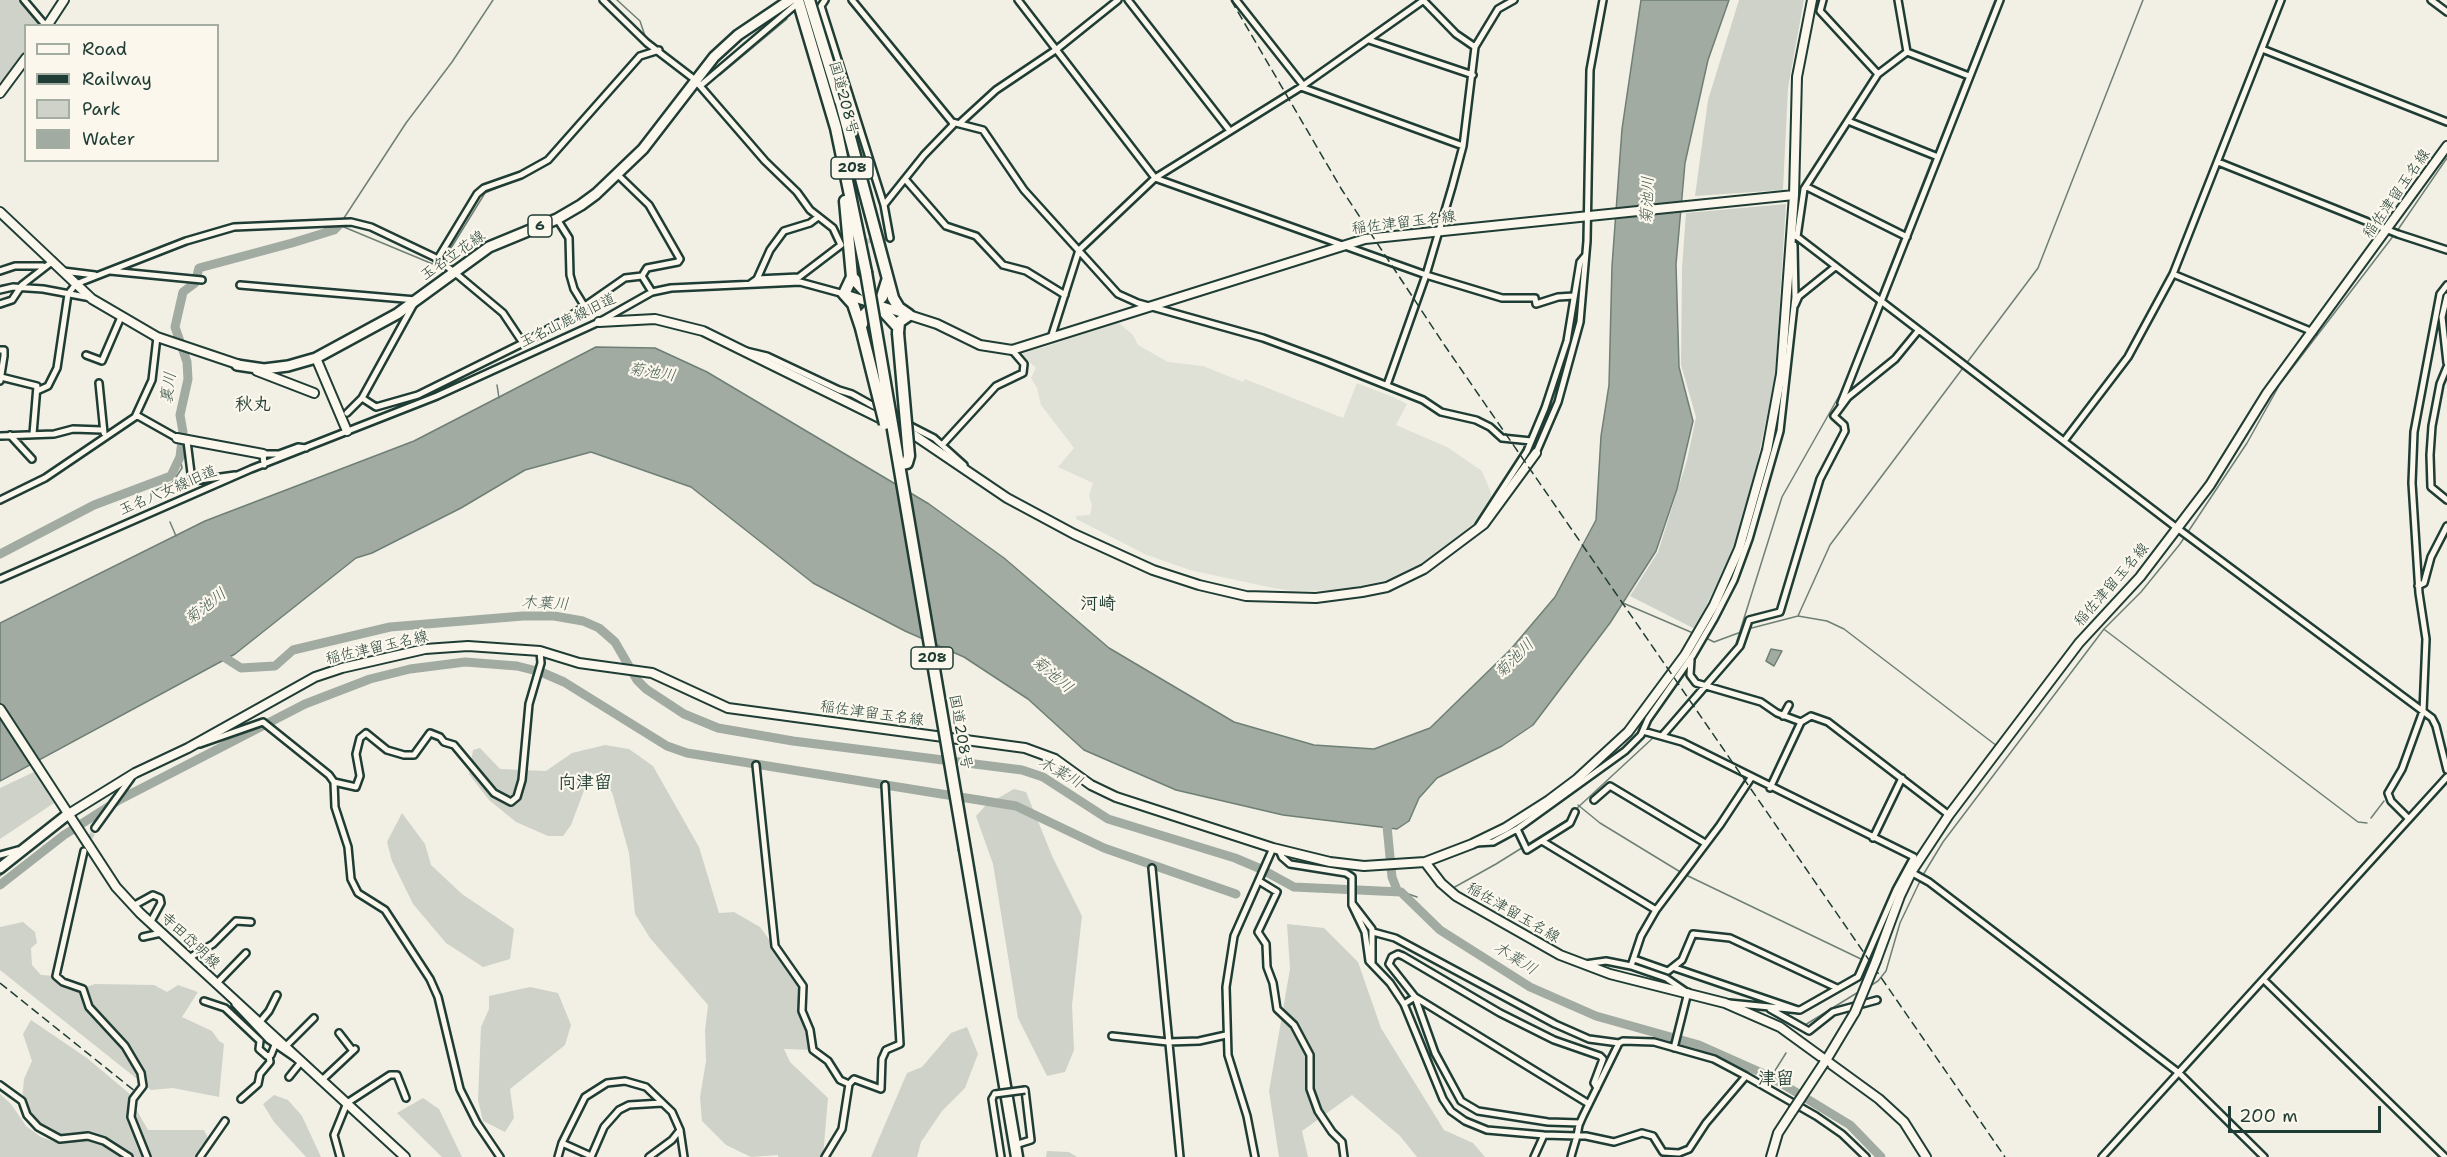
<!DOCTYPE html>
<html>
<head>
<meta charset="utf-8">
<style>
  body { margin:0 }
  #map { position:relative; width:2447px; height:1157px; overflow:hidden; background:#f2f0e5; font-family:"Shantell Sans",sans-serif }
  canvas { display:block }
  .legend { position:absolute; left:24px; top:24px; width:195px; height:138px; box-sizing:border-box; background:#fbf7ec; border:2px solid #a3ada2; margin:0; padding:8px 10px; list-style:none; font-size:18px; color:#1f3d34 }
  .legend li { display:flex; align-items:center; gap:12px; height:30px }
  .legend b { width:30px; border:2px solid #a3ada2 }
  .scale { position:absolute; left:2228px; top:1106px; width:153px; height:27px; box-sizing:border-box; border:3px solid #1f3d34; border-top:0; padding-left:8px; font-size:18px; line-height:21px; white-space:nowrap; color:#1f3d34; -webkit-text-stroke:4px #fbf7ec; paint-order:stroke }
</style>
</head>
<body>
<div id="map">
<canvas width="2447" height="1157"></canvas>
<ul class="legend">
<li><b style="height:8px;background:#fbf7ec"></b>Road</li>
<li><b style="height:8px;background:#1f3d34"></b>Railway</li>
<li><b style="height:16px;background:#cfd2c8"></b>Park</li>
<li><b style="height:16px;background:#a2aba1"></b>Water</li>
</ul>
<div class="scale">200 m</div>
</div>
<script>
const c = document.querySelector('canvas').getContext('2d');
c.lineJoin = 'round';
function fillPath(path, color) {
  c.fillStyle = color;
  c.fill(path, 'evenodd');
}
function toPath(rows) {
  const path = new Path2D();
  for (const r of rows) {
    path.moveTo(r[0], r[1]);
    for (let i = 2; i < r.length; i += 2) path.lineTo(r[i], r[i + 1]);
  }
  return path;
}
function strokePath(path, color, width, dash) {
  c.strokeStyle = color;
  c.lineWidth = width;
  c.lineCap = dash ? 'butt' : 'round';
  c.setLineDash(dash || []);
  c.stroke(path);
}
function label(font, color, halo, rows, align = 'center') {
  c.font = font + ' "Shantell Sans","Klee One",sans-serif';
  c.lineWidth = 4.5;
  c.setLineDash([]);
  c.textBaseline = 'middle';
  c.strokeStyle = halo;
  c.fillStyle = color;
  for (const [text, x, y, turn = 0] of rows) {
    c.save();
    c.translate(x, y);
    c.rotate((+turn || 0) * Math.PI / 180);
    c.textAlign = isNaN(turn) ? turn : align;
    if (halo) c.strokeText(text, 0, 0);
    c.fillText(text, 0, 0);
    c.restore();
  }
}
const built = toPath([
  [1118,322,1133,335,1138,345,1168,362,1203,366,1243,382,1245,379,1343,418,1357,383,1393,397,1407,404,1396,425,1447,447,1482,471,1491,493,1491,503,1471,530,1438,556,1391,579,1341,590,1292,591,1268,587,1190,570,1147,555,1076,519,1076,516,1090,515,1092,505,1089,496,1093,483,1058,467,1074,448,1041,405,1037,388,1031,378,1036,368,1019,352,1042,348]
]);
const green = toPath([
  [0,0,23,0,44,25,26,26,25,51,3,83,0,81],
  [1739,0,1804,0,1788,88,1783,190,1695,196,1708,100],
  [1786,204,1775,378,1751,492,1733,550,1695,629,1630,596,1658,552,1687,460,1696,417,1681,365,1682,268,1686,213],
  [605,745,629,749,653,766,699,847,719,913,734,912,760,927,803,986,802,1011,813,1050,784,1049,790,1062,828,1098,823,1157,778,1157,778,1155,751,1157,726,1145,702,1121,700,1097,706,1061,705,1031,708,1005,650,938,635,914,629,853,612,792,591,772,571,825,563,836,548,836,516,822,489,800,469,774,473,750,480,748,500,769,546,771,572,753],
  [34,772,54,803,0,839,0,788],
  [1014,789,1026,792,1053,858,1082,916,1072,1005,1074,1050,1065,1072,1047,1076,1018,1018,993,864,976,816,986,805],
  [402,813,425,844,431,865,462,894,514,929,510,959,483,967,446,943,413,904,392,861,387,842],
  [23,922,35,932,37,943,31,948,32,965,41,975,56,976,83,988,95,984,154,985,167,992,178,985,198,992,182,1017,212,1031,219,1041,224,1044,219,1097,173,1088,151,1090,0,970,0,927],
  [1287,924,1324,928,1358,962,1381,1028,1444,1130,1473,1143,1485,1157,1417,1157,1400,1136,1352,1095,1302,1131,1308,1157,1279,1157,1269,1091,1290,969],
  [530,987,558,993,571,1025,565,1045,510,1089,514,1118,505,1132,483,1121,478,1100,481,1027,489,1009,489,996],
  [31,1020,87,1058,137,1100,136,1109,148,1130,204,1130,209,1140,201,1146,197,1157,0,1157,0,1094,11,1104,26,1126,41,1137,58,1143,75,1140,60,1139,38,1127,27,1115,22,1101,24,1079,32,1061,23,1034],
  [967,1027,978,1054,965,1088,942,1111,921,1142,917,1157,871,1157,907,1073,922,1067,951,1033],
  [274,1095,288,1100,302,1116,321,1157,306,1157,274,1122,263,1104],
  [423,1098,439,1109,462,1157,442,1157,397,1113],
  [1047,1151,1069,1152,1077,1157,1046,1157]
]);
const water = toPath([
  [1641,0,1729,0,1708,60,1685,163,1676,264,1679,367,1693,421,1677,489,1656,551,1610,623,1533,725,1502,746,1437,778,1419,798,1409,821,1397,829,1283,815,1176,790,1084,750,1028,699,964,657,905,631,813,583,691,487,591,452,525,470,461,508,372,553,356,558,235,654,0,781,0,623,205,521,414,441,596,347,655,348,707,372,929,504,1004,558,1109,648,1234,722,1314,745,1374,749,1430,728,1510,650,1555,597,1596,520,1601,436,1609,385,1612,266,1622,129,1641,0],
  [1771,649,1782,651,1774,666,1766,661,1771,649]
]);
const stream = toPath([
  [617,0,640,21,645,36,684,67],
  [676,69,689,80],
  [1967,72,1995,0],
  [720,75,787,19],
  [1935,153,1965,76],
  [344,218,406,123,452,62,493,0],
  [339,225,440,267],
  [2397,231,2447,158],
  [443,261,485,193,520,178],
  [1879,295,1933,157],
  [497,385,499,398],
  [156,490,172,483,182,468,180,457],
  [170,522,176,536],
  [1623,603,1693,633],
  [1798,616,1830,545,2038,268,2143,0],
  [1748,629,1798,616,1827,621,1844,629,1997,746],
  [2105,630,2358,822,2367,823],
  [1706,638,1714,642,1741,632],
  [1704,683,1735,647,1782,497,1843,389,1878,300],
  [1658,734,1678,714],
  [1578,805,1600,823,1682,873],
  [1574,811,1654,737],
  [2371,818,2384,801],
  [1686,875,1863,960],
  [1923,875,1943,842,2104,629,2141,592,2180,544,2247,443,2280,384,2394,235],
  [0,876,24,856],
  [1453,888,1496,864,1570,818],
  [1397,890,1417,897],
  [1870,986,1878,981,1886,971,1900,923,1921,879],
  [1805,1025,1860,991],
  [1771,1077,1786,1053]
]);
const river = toPath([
  [0,554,94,505,171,476,180,457,183,432,180,415,188,379,187,362,175,327,183,292,195,283,199,268,292,243,334,230,339,225],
  [216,652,241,668,275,666,293,650,390,627,523,616,554,616,583,621,599,628,615,642,637,680,646,689,684,714,718,728,793,741,1022,770,1043,777,1108,819,1235,858,1261,869,1294,887,1401,892,1440,930,1530,987,1596,1016,1699,1045,1771,1077,1850,1125,1881,1157],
  [1386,816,1392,877,1397,890],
  [0,885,64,835,119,800,305,704,370,679,410,669,465,662,517,666,541,672,564,682,667,746,687,753,1016,806,1104,848,1236,894]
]);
const streetTunnel = toPath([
  [859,242,890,238],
  [84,851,95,828]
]);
const street = toPath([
  [24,0,46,26],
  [603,0,647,43,694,79,765,161,797,192,810,210,833,228,841,245,799,277,757,279,750,284],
  [825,0,821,6,884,205,890,238],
  [852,0,952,122,983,130,1024,190,1118,294,1138,303,1263,338,1325,361,1423,400,1441,412,1476,420,1490,427,1502,438,1531,441],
  [1018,0,1155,178,1426,275,1502,298,1535,298,1536,304,1558,297,1574,296],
  [1128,0,1230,131],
  [1236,0,1303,85],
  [1423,0,1456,34,1475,47],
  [1823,0,1820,11,1878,74],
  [1898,0,1907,52],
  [2431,0,2447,12],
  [1369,40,1473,75],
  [2262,49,2447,122],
  [1907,52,1969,76],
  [700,86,799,2],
  [1301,87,1463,146],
  [1848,121,1938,157],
  [960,123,996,90,1057,49,1118,0],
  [2218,162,2398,234,2447,250],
  [617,174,649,205,680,259,678,262,647,268,642,276],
  [905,179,946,226,976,236,1003,265,1026,271,1065,295],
  [1807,187,1907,237],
  [884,205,924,155,953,125,952,122],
  [557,219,569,238,570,275,574,289,585,307],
  [1791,232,2177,528,2432,718,2436,726,2447,770],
  [1797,237,1804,189,1878,74,1907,52],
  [437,260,477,194,484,188,521,175,548,160,640,56,659,50],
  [0,271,15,266,43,266],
  [63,271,95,275],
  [110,271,202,280],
  [2173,274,2313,332],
  [642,276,652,292],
  [757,279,770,250,784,231,810,223,818,217],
  [240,285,416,300,362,398,347,413],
  [0,290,13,287,43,289,91,298],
  [2447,296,2442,317,2447,363],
  [0,304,12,300,22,285,53,261],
  [1795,305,1799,296,1835,267],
  [1051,338,1079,250,1155,178,1301,87,1424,0],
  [0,350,4,350,4,356,0,381],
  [746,351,767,356,839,390,852,394,879,409],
  [86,355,102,361,121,317],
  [2447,367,2440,384,2432,426,2430,455,2431,487,2447,500],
  [1,377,37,386,33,434],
  [99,383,104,433],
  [1387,385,1426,275,1452,187,1463,146,1475,47,1498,9,1514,0],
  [37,391,48,386,57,368,68,294,76,284,186,241,234,227,351,222,371,227,434,257,454,272,503,313,523,343],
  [362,398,376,407,418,395,523,343,566,319,625,278,642,276],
  [1841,403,2000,0],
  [135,417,138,416,177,438],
  [893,417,934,438,964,465],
  [10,435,32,459],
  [0,436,54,434,73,429,102,430],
  [187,441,192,481,235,475],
  [2064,441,2128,357,2173,274,2281,0],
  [943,444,996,386,1023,373,1024,364,1012,350],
  [1536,453,1558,402,1580,322,1587,241,1590,70,1603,0],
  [264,465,263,454,279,454,298,447,306,448],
  [0,500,45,478,135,417,152,380,157,337],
  [1479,525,1527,451,1545,408,1567,341,1580,262,1585,256],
  [0,579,251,469,437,396,599,322,652,292,671,288,800,282,844,294],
  [2418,586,2424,583,2431,557,2447,526],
  [1691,660,1690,675,1696,683,1761,702,1777,713,1801,722],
  [1783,716,1789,705],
  [1643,731,1682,742,1914,857,1896,890,1858,977,1800,1010,1729,1003],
  [1662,736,1740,646,1749,620,1780,612,1820,479,1845,431,1844,425,1834,416,1848,397,1895,359,1918,331],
  [200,744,263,722,329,775,334,782,335,807,348,847,351,879,358,893,385,910,430,979,438,997,460,1089,477,1123,500,1157],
  [756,765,775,946,803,986,802,1011,810,1030,813,1050,828,1061,840,1080,849,1084],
  [334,782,356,787,360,776,356,754,360,738,366,733,387,750,404,755,414,755,430,733,440,737,444,742,454,745,494,793,511,802,517,797,522,780,529,704,541,663,540,651],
  [1770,788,1801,722,1811,716,1828,722,1949,815],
  [1594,800,1610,786,1705,843],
  [2409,819,2391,801,2388,793,2402,769,2423,711,2426,639,2419,593,2412,483,2414,432,2440,294,2447,285],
  [95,828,131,778],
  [1517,829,1527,850,1570,823,1575,812],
  [1873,838,1902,778],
  [1542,841,1656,910],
  [1475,843,1493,842,1517,829,1625,751,1641,735,1648,719,1693,655,1714,619,1734,580,1749,539,1780,431,1795,297,1794,245],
  [1279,850,1282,857,1290,864,1346,873,1352,877,1352,905,1365,932,1369,961,1390,983,1404,1004,1443,1099,1451,1111,1465,1121,1487,1130,1544,1135,1577,1136,1586,1136,1614,1142,1642,1133,1653,1136,1663,1152,1679,1153,1689,1149,1706,1123,1746,1076,1714,1059,1654,1042,1623,1041,1619,1043,1583,1116,1579,1125,1577,1136,1572,1153,1571,1157],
  [84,851,56,976,63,982,83,989,89,1007,125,1046,141,1073,143,1086,133,1099,131,1117,147,1157],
  [0,855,18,850],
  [1152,868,1180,1157],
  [1909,871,1929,882,2179,1073,2264,1157],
  [1259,881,1277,892,1258,932,1266,944,1267,967,1273,983,1277,1009,1294,1025,1310,1055,1310,1089,1318,1111,1332,1132,1342,1142,1344,1157],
  [1352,903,1372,929,1372,964],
  [133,906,153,895,160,898,161,903,150,923],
  [1373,932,1395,938,1555,1024,1589,1039,1619,1043],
  [143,937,161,933],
  [189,958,213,944,236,921,251,922],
  [1634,959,1668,971,1682,960,1693,934,1730,938,1837,988],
  [1585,964,1606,961,1631,966,1641,936,1656,910,1720,825,1751,778],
  [1631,966,1666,978,1685,991],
  [1675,968,1798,1010],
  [2264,980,2445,1157],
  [216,984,246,953],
  [204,1001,225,1008,260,1041],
  [235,1004,269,1040,301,1062,289,1077],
  [1404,1004,1415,997,1589,1104],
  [1770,1009,1809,1031,1833,1012,1877,1000],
  [259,1023,269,1011,277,995],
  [339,1033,353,1051],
  [1112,1036,1168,1042,1199,1041,1226,1035],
  [260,1041,259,1049,267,1056,271,1055,275,1045],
  [285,1047,314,1018],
  [1674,1048,1688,992],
  [1746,1076,1816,1116,1842,1134,1866,1157],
  [322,1080,355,1049],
  [0,1085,22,1101,27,1115,38,1127,60,1139,88,1136,104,1141,129,1157],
  [995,1094,992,1099,1001,1157],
  [241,1099,258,1084,260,1074,270,1062,269,1056],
  [1580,1123,1548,1122,1478,1111,1461,1101,1435,1053,1415,997,1389,964,1392,957,1398,954,1403,956,1500,1013,1554,1040,1600,1056,1603,1059,1594,1083,1597,1088],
  [562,1143,591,1156],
  [1015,1145,1031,1140,1025,1090],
  [200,1157,225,1121],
  [340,1157,334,1135,347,1103,390,1075,397,1075,406,1098],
  [558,1157,562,1143,585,1097,607,1083,625,1081,646,1087,672,1112,680,1130,684,1157],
  [591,1157,604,1127,619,1110,629,1105,662,1103],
  [649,1157,672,1140,680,1130],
  [825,1157,842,1129,849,1084,854,1079,881,1089,882,1059,886,1050,900,1044,885,785],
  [1255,1157,1247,1116,1228,1055,1226,987,1234,936,1273,848],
  [1534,1157,1544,1135],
  [2102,1157,2447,777]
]);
const secondary = toPath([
  [47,26,64,0],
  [0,93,26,58],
  [0,212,92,299,157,337,243,366],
  [847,295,937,324,980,345,1012,350,1365,239,1794,195],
  [599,322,655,319,703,331,914,435,1007,498,1074,534,1153,570,1199,585,1246,596,1316,598,1362,592,1387,587,1424,569,1484,524,1536,453],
  [316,358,347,431],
  [257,371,314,393],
  [177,438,263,454],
  [0,709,116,887,140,913,405,1157],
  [67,815,135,773,188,748,315,677,342,668,425,649,468,646,540,651,579,663,652,673,728,708,1025,748,1055,759,1091,785,1116,797,1273,848,1330,862,1364,866,1425,862,1472,844,1505,828,1549,800,1577,779,1628,732,1685,655,1714,605,1739,549,1767,450,1781,374,1794,195,1797,77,1812,0],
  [1425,862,1441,883,1456,896,1560,955,1610,974,1725,1003,1780,1027,1879,1099,1904,1122,1926,1157],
  [1876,961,1900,896,1912,871,1949,815,2079,643,2140,577,2210,485,2267,393,2447,146],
  [1825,1062,1855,1012],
  [1771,1157,1778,1133,1793,1110]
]);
const primary = toPath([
  [237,365,264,369,288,366,316,358,397,314,489,247,557,219,581,205,596,194,643,149,714,57,738,35,790,0],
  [0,868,67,815]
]);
const highway = toPath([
  [798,0,836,128,866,272],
  [809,0,840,101],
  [839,96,893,298,899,308,909,315,899,322,898,333],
  [845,201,852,277,844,294,853,304,861,328],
  [852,277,897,326],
  [861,328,865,314,882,297,887,281],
  [965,850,1017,1157]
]);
const rail = toPath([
  [1231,0,1342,190,1445,346,2005,1157],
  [0,983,136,1092]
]);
const streetBridge = toPath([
  [995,1094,1025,1090]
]);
const secondaryBridge = toPath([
  [1855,1012,1876,961],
  [1793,1110,1824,1063]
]);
const highwayBridge = toPath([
  [866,272,965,850],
  [861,328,885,424],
  [898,333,909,456,907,463,899,465]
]);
const shields = [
  [852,168,42],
  [540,226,24],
  [932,658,42]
];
const shieldNames = [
  ["208",852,168],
  ["6",540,226],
  ["208",932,658]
];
const streetNames = [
  ["国道208号",843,98,75],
  ["稲佐津留玉名線",2397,194,-55],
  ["稲佐津留玉名線",1404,223,-7],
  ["玉名立花線",453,256,-35],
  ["玉名山鹿線旧道",568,321,-26],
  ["玉名八女線旧道",168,491,-23],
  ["稲佐津留玉名線",2112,585,-49],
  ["稲佐津留玉名線",377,648,-13],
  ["稲佐津留玉名線",872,714,8],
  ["国道208号",960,732,80],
  ["稲佐津留玉名線",1513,913,30],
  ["寺田岱明線",190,941,43]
];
const waterNames = [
  ["菊池川",1648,200,-88],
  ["菊池川",652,373,9],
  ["裏川",169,388,-82],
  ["木葉川",545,604,3],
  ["菊池川",206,607,-38],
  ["菊池川",1515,659,-45],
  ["菊池川",1052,675,40],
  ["木葉川",1060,773,29],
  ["木葉川",1515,959,32]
];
const quarterNames = [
  ["秋丸",253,405],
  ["河崎",1098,604],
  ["向津留",585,783],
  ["津留",1776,1079]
];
fillPath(built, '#e0e1d6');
fillPath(green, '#cfd2c8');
fillPath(water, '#a2aba1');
strokePath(water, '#6e7f75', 1.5);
strokePath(stream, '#6e7f75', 1.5);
strokePath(river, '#a2aba1', 9);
strokePath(streetTunnel, '#c8ccc2', 5, [5, 2.5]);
strokePath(street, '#1f3d34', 10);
strokePath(secondary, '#1f3d34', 12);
strokePath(primary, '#1f3d34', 14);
strokePath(highway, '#1f3d34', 15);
strokePath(street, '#fbf7ec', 5);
strokePath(secondary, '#fbf7ec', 8);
strokePath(primary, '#fbf7ec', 9);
strokePath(highway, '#fbf7ec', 10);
strokePath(rail, '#1f3d34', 1.5, [9, 4.5]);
strokePath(streetBridge, '#1f3d34', 10, []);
strokePath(secondaryBridge, '#1f3d34', 12, []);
strokePath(highwayBridge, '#1f3d34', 15, []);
strokePath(streetBridge, '#fbf7ec', 5);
strokePath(secondaryBridge, '#fbf7ec', 8);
strokePath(highwayBridge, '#fbf7ec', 10);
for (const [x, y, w] of shields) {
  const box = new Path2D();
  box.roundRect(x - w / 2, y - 11, w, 22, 4.5);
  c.fillStyle = '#fbf7ec';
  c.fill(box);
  strokePath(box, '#1f3d34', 1.5);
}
label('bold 14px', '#1f3d34', null, shieldNames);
label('15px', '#1f3d34', '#fbf7ec', streetNames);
label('italic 16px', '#465e55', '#fbf7ec', waterNames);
label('bold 18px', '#1f3d34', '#fbf7ec', quarterNames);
</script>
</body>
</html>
